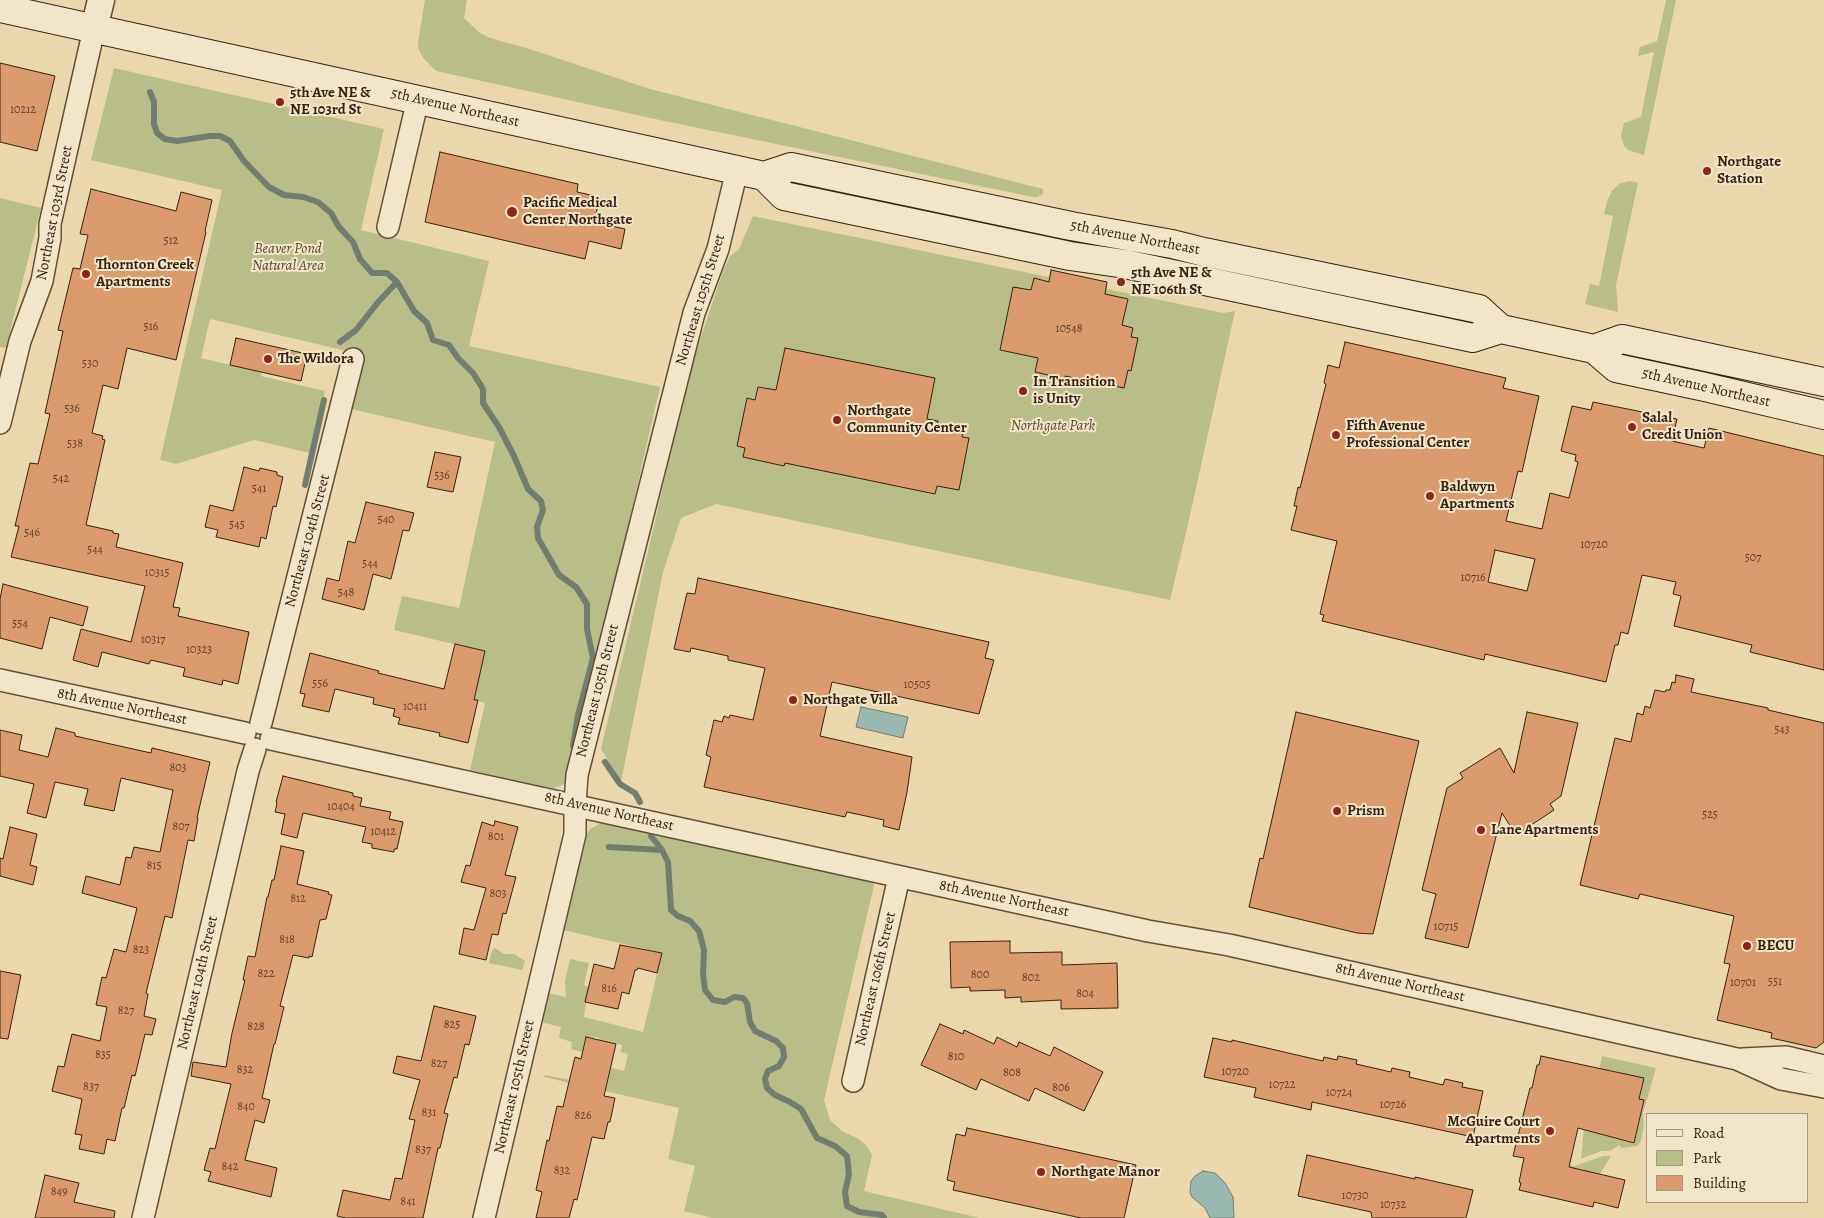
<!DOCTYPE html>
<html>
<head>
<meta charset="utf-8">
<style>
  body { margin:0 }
  #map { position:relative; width:1824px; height:1218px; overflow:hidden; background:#ead8ac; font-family:Alegreya,serif }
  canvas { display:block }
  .legend { position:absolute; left:1646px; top:1113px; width:162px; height:90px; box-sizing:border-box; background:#f1e6c9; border:1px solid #a79880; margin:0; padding:6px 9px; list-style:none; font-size:15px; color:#382212 }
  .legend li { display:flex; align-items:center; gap:10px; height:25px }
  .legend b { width:25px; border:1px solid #a79880 }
</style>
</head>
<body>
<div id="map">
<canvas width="1824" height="1218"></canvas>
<ul class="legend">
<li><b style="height:6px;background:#f1e6c9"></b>Road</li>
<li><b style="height:14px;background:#b9be88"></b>Park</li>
<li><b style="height:14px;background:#dc9b6d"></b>Building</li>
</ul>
</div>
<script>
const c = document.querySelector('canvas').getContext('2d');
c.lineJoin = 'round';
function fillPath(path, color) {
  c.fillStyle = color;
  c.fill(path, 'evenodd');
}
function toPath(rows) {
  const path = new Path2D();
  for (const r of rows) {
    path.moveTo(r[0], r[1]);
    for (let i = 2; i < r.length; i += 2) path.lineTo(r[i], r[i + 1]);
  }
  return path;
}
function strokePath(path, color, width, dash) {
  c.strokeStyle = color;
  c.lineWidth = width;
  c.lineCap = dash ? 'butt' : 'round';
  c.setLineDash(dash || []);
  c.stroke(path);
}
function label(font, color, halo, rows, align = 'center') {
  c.font = font + ' Alegreya,serif';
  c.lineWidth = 4;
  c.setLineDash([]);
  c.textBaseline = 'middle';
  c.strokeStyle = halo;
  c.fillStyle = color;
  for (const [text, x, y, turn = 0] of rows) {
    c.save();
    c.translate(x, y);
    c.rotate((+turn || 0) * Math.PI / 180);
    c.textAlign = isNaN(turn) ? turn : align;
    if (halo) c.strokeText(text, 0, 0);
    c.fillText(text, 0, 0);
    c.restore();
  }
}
const green = toPath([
  [425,0,467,0,464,18,480,33,490,38,530,49,650,89,1043,189,1043,194,1037,197,1033,197,655,119,436,71,424,59,419,50,418,42],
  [1666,0,1676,0,1644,155,1628,150,1624,146,1621,135,1624,123,1641,117,1654,52,1638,56,1640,47,1657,41],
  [114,68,384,129,361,230,489,261,469,346,660,387,571,773,564,784,558,787,551,788,470,770,485,703,474,700,477,689,450,683,462,646,394,630,402,596,459,608,495,442,351,409,364,355,210,319,201,358,261,372,261,376,325,391,310,453,254,440,176,464,160,460,222,190,91,160],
  [1629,181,1638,183,1616,285,1618,312,1585,304,1590,284,1599,286,1613,216,1604,214,1608,199,1612,191,1619,184],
  [0,198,41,208,6,348,0,347],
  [753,216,1223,313,1235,311,1189,520,1170,600,716,504,681,518,663,572,621,782,601,749,657,513,686,382,723,271,730,256,739,249],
  [601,823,875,881,824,1100,830,1120,842,1131,857,1138,866,1145,872,1155,864,1191,980,1218,713,1218,684,1211,695,1166,668,1159,679,1108,544,1077,545,1075,606,1087,611,1068,624,1071,628,1054,621,1052,622,1045,599,1040,599,1038,594,1037,594,1038,586,1037,582,1052,571,1049,572,1042,559,1038,561,1027,541,1022,548,993,566,997,565,981,570,959,589,963,584,985,588,987,584,1017,643,1032,662,953,563,930,585,836,590,829],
  [495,948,504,954,514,954,525,961,522,970,489,963,491,952],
  [1602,1056,1656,1068,1643,1113,1644,1126,1641,1141,1637,1146,1622,1148,1619,1145,1610,1151,1601,1151,1581,1159,1584,1129,1611,1133,1610,1137,1634,1144,1644,1101,1639,1099,1644,1078,1619,1074,1619,1072,1609,1070,1609,1072,1599,1069],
  [1603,1156,1611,1156,1600,1174,1590,1172,1590,1174,1568,1174,1568,1165,1575,1166]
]);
const water = toPath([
  [861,707,908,717,903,738,856,727,861,707],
  [1203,1171,1215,1173,1225,1183,1233,1197,1234,1218,1210,1218,1205,1208,1192,1197,1190,1192,1191,1181,1195,1176,1203,1171]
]);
const stream = toPath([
  [150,92,154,102,154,124,157,133,165,139,177,141,210,136,220,136,230,141,244,161,269,187,284,195,303,197,318,202,331,213,339,227,353,242,360,259,372,273,387,273,397,282,414,311,427,323,433,340,449,345,458,358,473,373,483,389,483,403,499,427,514,456,528,489,541,501,543,510,537,527,538,538,559,575,576,587,587,604,587,629,593,658,578,715,573,746],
  [340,342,356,330,379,301,397,282],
  [305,485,324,400],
  [605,762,620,784,635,793,640,802],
  [651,836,662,850,668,862,671,910,678,916,690,921,699,931,704,950,703,974,705,990,713,1000,725,1002,734,997,743,998,747,1003,750,1022,755,1031,776,1041,783,1048,784,1057,779,1066,768,1071,765,1079,767,1088,775,1095,790,1102,801,1109,817,1138,835,1146,847,1156,849,1174,845,1192,847,1206,859,1212,882,1215,884,1218],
  [609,847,662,850]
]);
const building = toPath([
  [0,63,55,76,37,151,0,142,0,63],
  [440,152,578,184,577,192,600,197,594,222,625,229,621,249,589,241,585,259,425,222,440,152],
  [91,189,176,211,181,192,212,200,205,231,206,232,176,360,127,348,118,389,103,385,92,433,103,436,102,439,105,440,86,525,113,531,113,533,119,534,116,547,183,563,173,607,180,608,178,616,249,632,238,684,223,680,222,685,183,676,185,668,151,660,149,664,102,652,98,667,73,660,81,629,131,642,145,586,11,557,19,526,15,526,30,463,38,464,50,414,45,413,63,331,58,330,73,268,80,269,88,235,80,234,91,189],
  [1051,270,1107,282,1105,294,1128,299,1122,325,1133,328,1131,337,1138,338,1131,371,1128,370,1124,388,1065,376,1065,379,1035,372,1038,358,1000,350,1013,287,1031,290,1034,278,1049,282,1051,270],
  [236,338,307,354,301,381,230,365,236,338],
  [1345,342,1506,378,1503,388,1539,396,1522,472,1518,471,1506,521,1542,529,1550,493,1569,498,1578,462,1575,461,1576,455,1561,451,1572,406,1591,410,1593,402,1677,419,1672,441,1704,448,1709,428,1824,456,1824,670,1750,652,1752,645,1674,626,1681,596,1673,594,1676,582,1642,575,1628,634,1621,632,1618,645,1615,645,1606,682,1485,654,1484,660,1322,621,1324,615,1320,614,1337,541,1291,530,1297,506,1294,506,1298,487,1300,488,1326,384,1324,383,1328,365,1339,368,1345,342],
  [1495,550,1535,559,1527,591,1488,582,1495,550],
  [785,348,935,378,927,419,938,421,937,425,963,430,962,437,969,438,959,490,937,486,935,494,785,463,784,466,743,457,745,448,737,446,747,398,755,400,758,387,776,390,785,348],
  [435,452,461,457,453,492,427,487,435,452],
  [244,467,259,471,260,468,277,472,277,475,283,477,276,507,273,506,266,539,261,537,259,547,216,537,218,530,205,527,210,505,233,511,244,467],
  [366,502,414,513,409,531,403,530,391,579,373,574,364,610,322,599,327,578,339,581,348,541,355,543,366,502],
  [698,578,989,642,985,658,994,660,979,714,832,682,820,736,912,757,907,792,899,830,883,826,884,820,847,812,845,817,704,787,711,757,706,755,714,720,722,722,724,716,729,718,730,715,753,720,765,668,728,660,728,656,691,648,690,652,674,649,687,593,695,594,698,578],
  [3,584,88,607,83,626,50,617,42,649,0,638,0,599,3,584],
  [455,644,485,651,474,700,478,700,468,743,439,736,440,733,398,724,400,718,393,716,395,709,373,704,374,698,335,689,329,712,302,706,305,694,300,693,310,653,379,671,378,673,444,689,455,644],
  [1676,675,1694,679,1691,692,1768,708,1768,710,1824,723,1824,1042,1816,1048,1771,1038,1772,1033,1717,1020,1730,964,1724,963,1734,916,1640,894,1638,899,1580,885,1615,738,1631,742,1637,713,1643,715,1645,706,1650,708,1655,690,1665,692,1666,690,1670,690,1672,682,1675,683,1676,675],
  [1296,712,1419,741,1373,934,1357,933,1249,907,1260,858,1263,859,1296,712],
  [1527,712,1578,723,1561,796,1550,804,1554,810,1516,835,1502,813,1468,948,1425,938,1436,894,1422,890,1447,788,1463,778,1460,773,1500,748,1514,773,1527,712],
  [56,728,75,733,75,736,151,753,152,748,210,762,197,818,198,818,194,841,188,840,172,918,165,916,146,993,148,994,144,1016,156,1019,152,1035,145,1034,135,1076,132,1075,124,1108,122,1108,115,1141,107,1139,104,1154,79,1149,82,1135,75,1134,82,1099,52,1091,58,1066,64,1067,72,1034,100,1041,107,1007,96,1005,102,977,106,978,114,949,126,952,137,908,82,893,86,876,120,885,126,857,131,858,134,847,160,852,173,790,121,778,114,811,84,805,88,789,55,782,46,818,27,813,34,784,0,776,0,730,22,735,19,750,48,757,56,728],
  [283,776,353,793,353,796,362,798,360,806,391,812,389,819,403,822,397,849,394,849,394,852,372,848,372,844,362,842,366,827,303,813,297,838,281,834,285,814,275,812,277,803,276,802,283,776],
  [495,821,518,827,505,875,516,877,506,914,503,913,498,935,492,934,486,960,459,954,464,928,474,930,486,888,461,882,466,865,470,866,482,822,494,826,495,821],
  [10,827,37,834,30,865,37,867,33,885,0,876,0,858,3,859,10,827],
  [281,846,304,851,297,884,329,892,328,894,332,895,326,919,320,920,312,957,309,956,309,958,293,955,280,1006,284,1007,275,1044,274,1044,262,1098,270,1100,264,1123,255,1120,245,1160,277,1168,271,1197,208,1181,211,1172,204,1170,210,1148,215,1149,231,1084,191,1076,193,1062,226,1067,232,1033,245,980,243,980,248,956,255,957,267,897,268,897,272,880,274,880,281,846],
  [1010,941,1010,953,1062,952,1062,965,1117,963,1118,1008,1061,1009,1061,1000,1021,1002,1021,997,1005,998,1005,990,970,991,970,987,951,988,950,942,1010,941],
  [620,945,662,953,657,973,638,968,637,970,635,970,629,994,622,992,618,1009,585,1002,594,964,614,969,620,945],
  [0,971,21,975,8,1039,0,1038,0,971],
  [434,1006,476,1016,469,1045,465,1044,457,1078,454,1077,444,1113,448,1114,440,1148,438,1148,423,1218,346,1218,337,1216,343,1190,390,1200,395,1178,402,1179,415,1120,409,1119,420,1080,393,1073,397,1056,421,1061,434,1006],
  [940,1024,963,1034,964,1030,994,1044,997,1037,1017,1047,1019,1042,1050,1056,1054,1047,1103,1072,1084,1111,1035,1088,1029,1101,981,1079,976,1090,921,1065,940,1024],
  [586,1037,616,1044,604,1096,615,1098,610,1122,608,1122,604,1139,592,1137,577,1200,574,1199,569,1218,536,1218,542,1192,536,1190,547,1140,549,1141,557,1106,563,1107,575,1057,581,1059,586,1037],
  [1213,1038,1232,1042,1232,1040,1323,1061,1324,1057,1337,1060,1338,1056,1357,1060,1356,1064,1391,1072,1392,1068,1410,1072,1409,1077,1443,1085,1445,1079,1463,1083,1462,1087,1483,1091,1473,1137,1312,1102,1311,1110,1254,1097,1256,1088,1204,1077,1213,1038],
  [1541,1056,1644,1078,1639,1099,1644,1100,1634,1143,1578,1128,1569,1167,1625,1180,1618,1208,1594,1202,1593,1207,1519,1190,1521,1183,1519,1182,1524,1158,1513,1156,1530,1088,1532,1088,1537,1065,1539,1065,1541,1056],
  [967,1128,1136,1165,1124,1218,1081,1218,953,1190,955,1182,947,1180,956,1134,965,1136,967,1128],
  [1307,1155,1415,1179,1415,1177,1473,1190,1466,1218,1372,1218,1371,1212,1298,1196,1307,1155],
  [45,1175,79,1183,74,1202,115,1211,114,1218,35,1218,45,1175]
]);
const minor = toPath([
  [388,227,418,99],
  [0,423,20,341,42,281,50,238,50,224,94,29],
  [0,680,245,733],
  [261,723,353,359],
  [271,739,1148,931,1229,945,1737,1059,1781,1079,1824,1087],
  [1742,1059,1786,1057,1824,1066],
  [853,1081,899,877],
  [143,1218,248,771,255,749],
  [484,1218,575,834,575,804,577,775,694,313,718,249,737,170]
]);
const tertiary = toPath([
  [94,29,101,0]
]);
const secondary = toPath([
  [0,8,764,176,784,196,1070,256,1125,264,1473,338,1501,329,1594,349,1616,368,1705,387,1824,415],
  [764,176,791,167,1071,226,1172,244,1204,252,1479,309,1501,329],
  [1594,349,1622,339,1824,382]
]);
const markers = [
  [280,102,5,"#8f2418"],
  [1707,171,5,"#8f2418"],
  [512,212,6,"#8f2418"],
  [86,274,5,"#8f2418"],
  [1121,282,5,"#8f2418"],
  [268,359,5,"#8f2418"],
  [1023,391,5,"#8f2418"],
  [837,420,5,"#8f2418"],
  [1632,427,5,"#8f2418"],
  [1336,435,5,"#8f2418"],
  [1430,496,5,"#8f2418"],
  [793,700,5,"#8f2418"],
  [1337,811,5,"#8f2418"],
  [1481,830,5,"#8f2418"],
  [1747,946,5,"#8f2418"],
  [1550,1131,5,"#8f2418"],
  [1041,1172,5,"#8f2418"]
];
const numberNames = [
  ["10212",23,110],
  ["512",171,241],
  ["516",151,327],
  ["10548",1069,329],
  ["530",90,364],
  ["536",72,409],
  ["538",75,444],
  ["536",442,476],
  ["542",61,479],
  ["541",259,489],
  ["540",386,520],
  ["545",237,525],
  ["546",32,533],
  ["10720",1594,545],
  ["544",95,550],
  ["507",1753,558],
  ["544",370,564],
  ["10315",157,573],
  ["10716",1473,578],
  ["548",346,593],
  ["554",20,624],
  ["10317",153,640],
  ["10323",199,650],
  ["556",320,684],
  ["10505",917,685],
  ["10411",415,707],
  ["543",1782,730],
  ["803",178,768],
  ["10404",341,807],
  ["525",1710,815],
  ["807",181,827],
  ["10412",383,832],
  ["801",496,837],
  ["815",154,866],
  ["803",498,894],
  ["812",298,899],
  ["10715",1446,927],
  ["818",287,940],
  ["823",141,950],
  ["822",266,974],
  ["800",980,975],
  ["802",1031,978],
  ["551",1775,982],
  ["10701",1743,983],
  ["816",609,989],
  ["804",1085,994],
  ["827",126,1011],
  ["825",452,1025],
  ["828",256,1027],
  ["835",103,1055],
  ["810",956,1057],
  ["827",439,1064],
  ["832",245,1070],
  ["10720",1235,1072],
  ["808",1012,1073],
  ["10722",1282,1085],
  ["837",91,1087],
  ["806",1061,1088],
  ["10724",1339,1093],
  ["10726",1393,1105],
  ["840",246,1107],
  ["831",429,1113],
  ["826",583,1116],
  ["837",423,1150],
  ["842",230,1167],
  ["832",562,1171],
  ["849",59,1192],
  ["10730",1355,1196],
  ["841",408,1202],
  ["10732",1393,1205]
];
const poiNames = [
  ["5th Ave NE &",290,93],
  ["NE 103rd St",290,110],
  ["Northgate",1717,162],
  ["Station",1717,179],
  ["Pacific Medical",523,203],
  ["Center Northgate",523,220],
  ["Thornton Creek",96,265],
  ["Apartments",96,282],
  ["5th Ave NE &",1131,273],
  ["NE 106th St",1131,290],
  ["The Wildora",278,359],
  ["In Transition",1033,382],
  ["is Unity",1033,399],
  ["Northgate",847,411],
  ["Community Center",847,428],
  ["Salal",1642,418],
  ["Credit Union",1642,435],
  ["Fifth Avenue",1346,426],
  ["Professional Center",1346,443],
  ["Baldwyn",1440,487],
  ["Apartments",1440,504],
  ["Northgate Villa",803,700],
  ["Prism",1347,811],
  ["Lane Apartments",1491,830],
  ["BECU",1757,946],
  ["McGuire Court",1540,1122,"right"],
  ["Apartments",1540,1139,"right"],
  ["Northgate Manor",1051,1172]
];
const streetNames = [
  ["5th Avenue Northeast",455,108,13],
  ["Northeast 103rd Street",55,213,-79],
  ["5th Avenue Northeast",1135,238,11],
  ["Northeast 105th Street",701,300,-73],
  ["5th Avenue Northeast",1706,388,13],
  ["Northeast 104th Street",308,541,-75],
  ["Northeast 105th Street",598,691,-76],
  ["8th Avenue Northeast",122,707,12],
  ["8th Avenue Northeast",609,812,13],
  ["8th Avenue Northeast",1004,899,12],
  ["Northeast 106th Street",876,979,-77],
  ["Northeast 104th Street",198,983,-77],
  ["8th Avenue Northeast",1400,983,13],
  ["Northeast 105th Street",515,1087,-77]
];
const parkNames = [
  ["Beaver Pond",288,249],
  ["Natural Area",288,266],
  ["Northgate Park",1053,426]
];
fillPath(green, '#b9be88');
fillPath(water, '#99b9b0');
strokePath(water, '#727d71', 1);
strokePath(stream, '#727d71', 6);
fillPath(building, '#dc9b6d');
strokePath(building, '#382212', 1);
strokePath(minor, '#645038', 24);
strokePath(tertiary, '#645038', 29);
strokePath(secondary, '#382212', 30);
strokePath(minor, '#f1e6c9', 21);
strokePath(tertiary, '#f1e6c9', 26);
strokePath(secondary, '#f1e6c9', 28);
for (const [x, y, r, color] of markers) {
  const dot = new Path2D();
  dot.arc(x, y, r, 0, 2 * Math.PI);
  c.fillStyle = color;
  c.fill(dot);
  strokePath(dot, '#f1e6c9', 2);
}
label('12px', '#614029', null, numberNames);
label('bold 15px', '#382212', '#f1e6c9', poiNames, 'left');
label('15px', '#382212', '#f1e6c9', streetNames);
label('italic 15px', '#584930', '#f1e6c9', parkNames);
</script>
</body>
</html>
